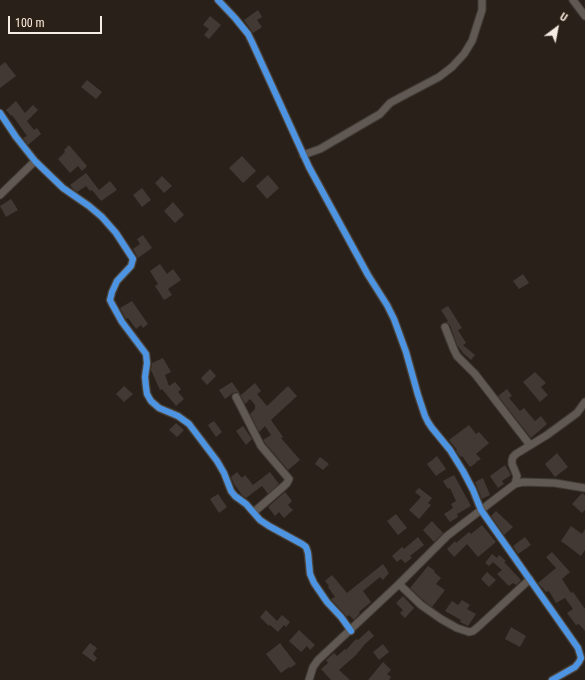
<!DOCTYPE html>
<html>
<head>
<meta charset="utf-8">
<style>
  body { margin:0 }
  #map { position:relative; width:585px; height:680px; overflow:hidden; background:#292119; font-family:"Roboto Condensed",sans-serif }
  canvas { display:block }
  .north { position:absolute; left:537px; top:8px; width:40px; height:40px; -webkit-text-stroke:3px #2f2113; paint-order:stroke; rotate:32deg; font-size:11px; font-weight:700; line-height:16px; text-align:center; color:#f6ece3 }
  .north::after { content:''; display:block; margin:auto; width:14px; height:18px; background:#f6ece3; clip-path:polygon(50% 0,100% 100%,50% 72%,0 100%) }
  .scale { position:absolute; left:8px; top:16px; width:94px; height:18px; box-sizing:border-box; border:2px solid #f6ece3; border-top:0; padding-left:5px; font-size:12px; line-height:14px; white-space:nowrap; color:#f6ece3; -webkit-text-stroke:3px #2f2113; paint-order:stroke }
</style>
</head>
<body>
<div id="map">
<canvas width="585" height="680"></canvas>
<div class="north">U</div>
<div class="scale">100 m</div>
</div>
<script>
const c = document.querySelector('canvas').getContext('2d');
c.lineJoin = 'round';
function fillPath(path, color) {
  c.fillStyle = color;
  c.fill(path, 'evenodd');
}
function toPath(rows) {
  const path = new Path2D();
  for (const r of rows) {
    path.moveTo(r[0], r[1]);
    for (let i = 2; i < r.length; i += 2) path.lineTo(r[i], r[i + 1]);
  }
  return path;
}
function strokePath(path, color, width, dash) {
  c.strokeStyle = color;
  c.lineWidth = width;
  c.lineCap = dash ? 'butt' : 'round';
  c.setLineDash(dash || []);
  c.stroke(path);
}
const building = toPath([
  [258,10,262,17,257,20,262,27,253,33,244,20],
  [210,16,221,25,209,39,204,35,209,29,203,25],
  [5,62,16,76,0,88,0,66],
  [87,80,102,92,96,99,81,87],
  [16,101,25,113,33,105,38,110,27,121,34,130,37,128,41,134,28,145,23,138,27,136,12,115,11,116,6,110],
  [69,145,87,166,82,171,78,166,70,173,58,159,65,152,64,150],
  [242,156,256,171,243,183,229,168],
  [86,173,99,190,110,181,117,190,101,201,92,190,90,191,86,186,77,192,73,189,70,185],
  [268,175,279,188,267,199,256,186],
  [162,176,172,186,164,193,155,183],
  [142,188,151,200,142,207,133,195],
  [11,199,18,210,6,217,0,206],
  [173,202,184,215,175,223,164,211],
  [143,235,152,248,138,258,133,249,140,244,137,239],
  [160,264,167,274,173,269,181,280,168,289,172,295,164,300,155,286,158,284,150,271],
  [523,274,529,283,519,289,513,281],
  [132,301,148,324,143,328,141,325,136,329,128,318,126,319,120,308],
  [448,306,462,328,458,330,466,343,463,345,475,355,471,360,463,353,457,345,450,325,446,322,448,321,441,310],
  [163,358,171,372,165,375,169,386,175,382,181,389,178,392,184,399,176,406,162,389,160,390,151,370,152,363],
  [210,369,216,376,207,385,201,378],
  [535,372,546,383,541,387,548,395,540,402,523,382],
  [232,382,241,395,255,383,261,391,257,394,267,406,288,386,297,396,271,420,283,437,281,438,300,460,288,470,265,443,263,440,271,435,265,426,259,432,250,414,255,409,255,405,250,399,245,404,240,394,236,392,233,393,225,399,219,390],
  [124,386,133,394,124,402,116,394],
  [507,389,512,396,509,398,520,411,524,408,535,421,541,416,547,424,531,438,498,396],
  [214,421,222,432,216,437,208,425],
  [176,423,184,430,177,437,169,430],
  [469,425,476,434,479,432,489,443,476,454,481,459,476,462,476,463,470,467,462,456,461,457,459,455,456,451,457,450,449,440],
  [243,426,252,439,246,445,236,431],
  [557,453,568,467,555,477,545,464],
  [437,456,446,469,436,476,427,464],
  [320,457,329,464,323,470,315,464],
  [505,465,511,475,502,481,504,484,498,488,490,476],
  [237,472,242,478,245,475,253,485,270,472,279,484,268,494,262,486,246,498,242,495,234,484,231,477],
  [454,475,471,506,457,514,458,517,450,522,444,514,453,508,451,504,456,501,450,488,448,489,443,481],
  [483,478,490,495,482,499,475,482],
  [419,488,432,498,428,503,431,505,419,519,409,510,421,497,415,492],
  [285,492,292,501,288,505,293,510,284,518,279,512,275,516,268,507],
  [582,493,585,495,585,510,582,513,572,504],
  [218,494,227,507,219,513,210,499],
  [496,511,513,527,504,535,491,516],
  [396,514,407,528,398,535,387,521],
  [432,521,443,533,434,542,423,530],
  [482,525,496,542,478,557,467,544,454,557,447,549,455,541,456,543,469,532,471,534],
  [571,526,582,534,585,529,585,550,581,556,561,541],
  [418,537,424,545,410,556,412,558,405,563,401,559,397,562,392,556,402,547,404,549],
  [525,537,531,545,518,554,513,546],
  [552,552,570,572,562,579,571,593,573,592,585,609,585,631,579,624,576,625,567,613,573,609,565,598,556,603,549,591,546,592,538,583,556,568,546,557],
  [492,554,497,558,499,555,506,561,504,562,521,580,516,585,513,583,509,586,497,574,502,570,493,562,489,566,485,563],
  [383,564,388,571,387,571,389,573,383,580,380,577,363,591,371,602,359,612,360,613,354,620,349,615,347,617,331,599,335,597,328,587,329,586,325,581,332,575,347,593],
  [428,566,435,571,434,572,441,578,436,584,445,590,432,607,424,601,410,588],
  [487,572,496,580,489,587,481,579],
  [403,596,414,608,405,618,400,613,403,610,396,603],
  [462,600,470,605,467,609,476,614,468,626,460,622,461,620,445,611,452,601,458,605],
  [266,610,277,621,282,615,290,622,286,627,284,625,278,632,270,625,269,626,260,617],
  [511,627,526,636,520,647,505,639],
  [299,630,315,645,310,650,307,646,301,652,289,641],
  [369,630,374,636,365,644,356,655,339,670,350,680,331,680,321,669,328,663,326,660,334,653,337,656,345,649,346,650,356,639,358,640],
  [90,643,97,648,93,654,97,658,94,662,82,653],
  [280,643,296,664,290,668,289,667,281,673,266,654],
  [383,644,389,652,379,660,373,652],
  [383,662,391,670,387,674,391,677,389,680,368,680]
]);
const minor = toPath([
  [218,0,235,18,248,34,252,42,309,167,368,275,387,305,394,319,406,352,418,395,425,416,428,422,432,428,450,450,463,471,473,490,481,510,578,648,581,658,579,662,575,667,552,680],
  [573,0,585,16],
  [0,113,16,137,35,161,63,188,89,206,102,217,116,233,131,256,133,259,131,266,117,281,112,292,110,300,112,304,122,322,146,354,147,363,145,377,146,387,147,394,151,401,159,408,178,416,189,424,217,461,224,473,231,491,235,496,246,504,260,520,269,526,302,544,306,547,308,553,310,574,314,583,327,602,341,617,351,631],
  [303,155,320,149,380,114,390,103,401,97,439,77,452,67,464,54,472,41,482,10,482,0],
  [0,195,35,161],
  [445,327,454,350,457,356,475,374,530,445],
  [236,397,261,446,289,479,287,483,284,486,254,512],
  [515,484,517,476,512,464,512,460,513,457,516,454,547,435,577,413,585,402],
  [399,584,421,605,441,619,457,628,469,632,473,631,478,627,530,579],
  [309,680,313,667,318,660,399,584,447,536,507,490,515,484,523,482,555,483,585,488]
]);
const cycleway = toPath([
  [218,0,235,18,248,34,252,42,309,167,368,275,387,305,394,319,406,352,418,395,425,416,428,422,432,428,450,450,463,471,473,490,481,510,578,648,581,658,579,662,575,667,552,680],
  [0,113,16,137,35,161,63,188,89,206,102,217,116,233,131,256,133,259,131,266,117,281,112,292,110,300,112,304,122,322,146,354,147,363,145,377,146,387,147,394,151,401,159,408,178,416,189,424,217,461,224,473,231,491,235,496,246,504,260,520,269,526,302,544,306,547,308,553,310,574,314,583,327,602,341,617,351,631]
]);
fillPath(building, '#423935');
strokePath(minor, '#423c36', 9);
strokePath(minor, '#5f5853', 7);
strokePath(cycleway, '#4d94e3', 6);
</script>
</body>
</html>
